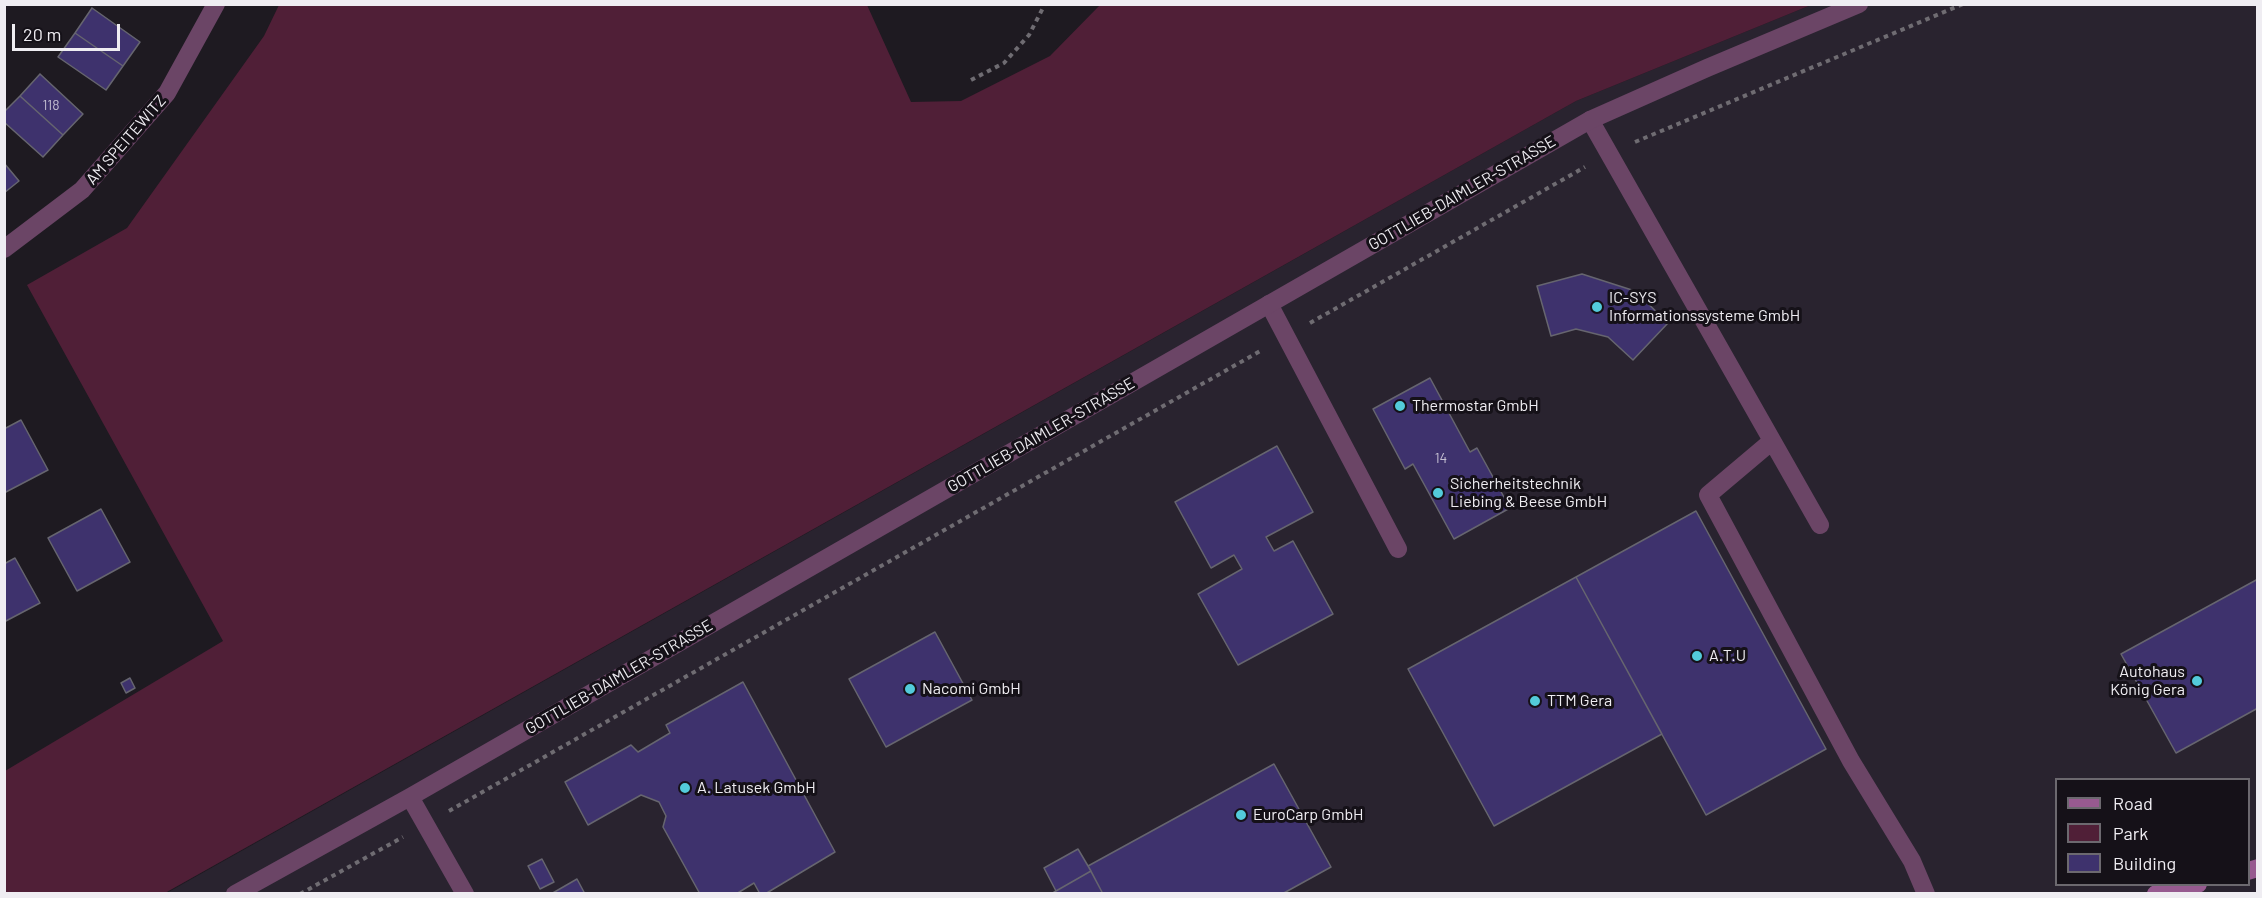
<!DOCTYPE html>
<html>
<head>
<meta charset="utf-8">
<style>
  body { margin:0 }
  #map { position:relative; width:2262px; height:898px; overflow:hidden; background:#1e1a21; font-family:Barlow,sans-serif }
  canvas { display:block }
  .frame { position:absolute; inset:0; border:6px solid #efedf2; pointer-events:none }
  .legend { position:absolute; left:2055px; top:778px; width:195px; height:108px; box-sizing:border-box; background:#151118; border:2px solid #6c696f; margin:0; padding:8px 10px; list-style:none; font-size:18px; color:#efedf2 }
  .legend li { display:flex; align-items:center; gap:12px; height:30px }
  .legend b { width:30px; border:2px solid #6c696f }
  .scale { position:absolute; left:12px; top:24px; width:108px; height:27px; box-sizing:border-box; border:3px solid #efedf2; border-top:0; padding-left:8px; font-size:18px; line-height:21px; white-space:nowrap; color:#efedf2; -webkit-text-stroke:4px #151118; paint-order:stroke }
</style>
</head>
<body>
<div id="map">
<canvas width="2262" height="898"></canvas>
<div class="frame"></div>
<ul class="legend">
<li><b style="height:8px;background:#975a90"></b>Road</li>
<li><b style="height:16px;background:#501f37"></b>Park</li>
<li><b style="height:16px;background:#3e326d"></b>Building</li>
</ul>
<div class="scale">20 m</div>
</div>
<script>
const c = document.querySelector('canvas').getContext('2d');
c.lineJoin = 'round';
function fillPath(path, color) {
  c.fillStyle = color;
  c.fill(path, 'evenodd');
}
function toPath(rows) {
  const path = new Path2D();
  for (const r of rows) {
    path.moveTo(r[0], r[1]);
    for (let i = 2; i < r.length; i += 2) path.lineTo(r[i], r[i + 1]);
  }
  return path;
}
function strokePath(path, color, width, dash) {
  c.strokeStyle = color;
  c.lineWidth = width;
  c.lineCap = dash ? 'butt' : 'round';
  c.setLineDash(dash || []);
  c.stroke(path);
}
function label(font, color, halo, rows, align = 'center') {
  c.font = font + ' Barlow,sans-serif';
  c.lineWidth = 6;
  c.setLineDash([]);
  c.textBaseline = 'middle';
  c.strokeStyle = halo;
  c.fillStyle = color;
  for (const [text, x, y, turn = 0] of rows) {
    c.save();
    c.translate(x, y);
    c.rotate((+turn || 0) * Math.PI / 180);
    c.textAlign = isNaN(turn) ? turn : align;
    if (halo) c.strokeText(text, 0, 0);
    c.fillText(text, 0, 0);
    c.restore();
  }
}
const built = toPath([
  [1811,5,2257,5,2257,893,165,894,1576,101],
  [2056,780,2248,780,2248,884,2056,884]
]);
const green = toPath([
  [279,5,867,5,911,102,961,101,1050,56,1100,5,1811,5,1576,101,165,893,5,893,5,771,223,641,27,285,127,228,264,36]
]);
const building = toPath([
  [92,8,140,42,123,66,75,33,92,8],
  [75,33,123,66,106,90,58,57,75,33],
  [40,74,83,114,63,135,20,96,40,74],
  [20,96,63,135,43,157,4,122,4,112,20,96],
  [4,163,19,181,4,193,4,163],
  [1582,274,1635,291,1668,323,1633,360,1608,337,1576,329,1551,336,1537,286,1582,274],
  [1430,378,1470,452,1477,448,1510,508,1454,539,1413,464,1405,469,1373,409,1430,378],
  [21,420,48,470,4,493,4,429,21,420],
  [1277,446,1313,512,1266,537,1274,551,1293,541,1333,614,1238,665,1198,594,1242,569,1234,555,1211,568,1175,502,1277,446],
  [101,509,130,562,77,591,48,538,101,509],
  [1696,511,1826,749,1706,815,1576,577,1696,511],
  [15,558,40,603,4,622,4,564,15,558],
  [1576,577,1662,734,1494,826,1408,669,1576,577],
  [2258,579,2258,708,2176,753,2121,654,2258,579],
  [935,632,972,700,886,747,849,679,935,632],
  [130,678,135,688,126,693,121,683,130,678],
  [743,682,835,852,765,894,760,894,754,883,736,894,700,894,663,827,666,816,659,802,641,795,588,825,565,782,631,745,638,752,670,733,666,725,743,682],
  [1274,764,1331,867,1282,894,1103,894,1088,866,1274,764],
  [1078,849,1091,871,1056,891,1044,868,1078,849],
  [542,859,554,882,540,889,528,866,542,859],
  [1091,871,1103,894,1051,894,1056,891,1091,871],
  [577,879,585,894,551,894,577,879]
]);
const path = toPath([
  [971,80,1004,63,1029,35,1045,4],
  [1635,142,1963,4],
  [1310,323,1585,167],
  [449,811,1262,350],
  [300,894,403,837]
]);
const lane = toPath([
  [1590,120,1820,525],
  [1269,304,1398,549],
  [1772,441,1708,495,1851,761,1912,861,1926,894]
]);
const street = toPath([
  [4,249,82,190,167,93,216,4],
  [410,797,465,894],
  [235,894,410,797,1590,120,1707,68,1859,4]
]);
const secondary = toPath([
  [2248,871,2258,868],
  [2156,894,2198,884]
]);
const markers = [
  [1597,307,6,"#53cbda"],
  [1400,406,6,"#53cbda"],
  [1438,493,6,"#53cbda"],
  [1697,656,6,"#53cbda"],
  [2197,681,6,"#53cbda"],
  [910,689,6,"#53cbda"],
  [1535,701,6,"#53cbda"],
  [685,788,6,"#53cbda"],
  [1241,815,6,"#53cbda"]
];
const numberNames = [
  ["118",51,105],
  ["14",1441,458]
];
const streetNames = [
  ["AM SPEITEWITZ",126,140,-49],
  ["GOTTLIEB-DAIMLER-STRASSE",1462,193,-30],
  ["GOTTLIEB-DAIMLER-STRASSE",1041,435,-30],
  ["GOTTLIEB-DAIMLER-STRASSE",619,677,-30]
];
const poiNames = [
  ["IC-SYS",1609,298],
  ["Informationssysteme GmbH",1609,316],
  ["Thermostar GmbH",1412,406],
  ["Sicherheitstechnik",1450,484],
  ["Liebing & Beese GmbH",1450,502],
  ["A.T.U",1709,656],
  ["Autohaus",2185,672,"right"],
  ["König Gera",2185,690,"right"],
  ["Nacomi GmbH",922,689],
  ["TTM Gera",1547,701],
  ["A. Latusek GmbH",697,788],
  ["EuroCarp GmbH",1253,815]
];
fillPath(built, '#29232f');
fillPath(green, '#501f37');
fillPath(building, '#3e326d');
strokePath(building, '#66656f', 1.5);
strokePath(path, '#6f6c72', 4, [4.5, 4.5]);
strokePath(lane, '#6b4566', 18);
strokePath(street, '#6b4566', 18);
strokePath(secondary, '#975a90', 18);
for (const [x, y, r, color] of markers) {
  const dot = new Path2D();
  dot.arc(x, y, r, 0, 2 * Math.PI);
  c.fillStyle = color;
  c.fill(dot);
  strokePath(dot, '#151118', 2);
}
label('14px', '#c3bed1', null, numberNames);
label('16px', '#efedf2', '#151118', streetNames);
label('16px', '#efedf2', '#151118', poiNames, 'left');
</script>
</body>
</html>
